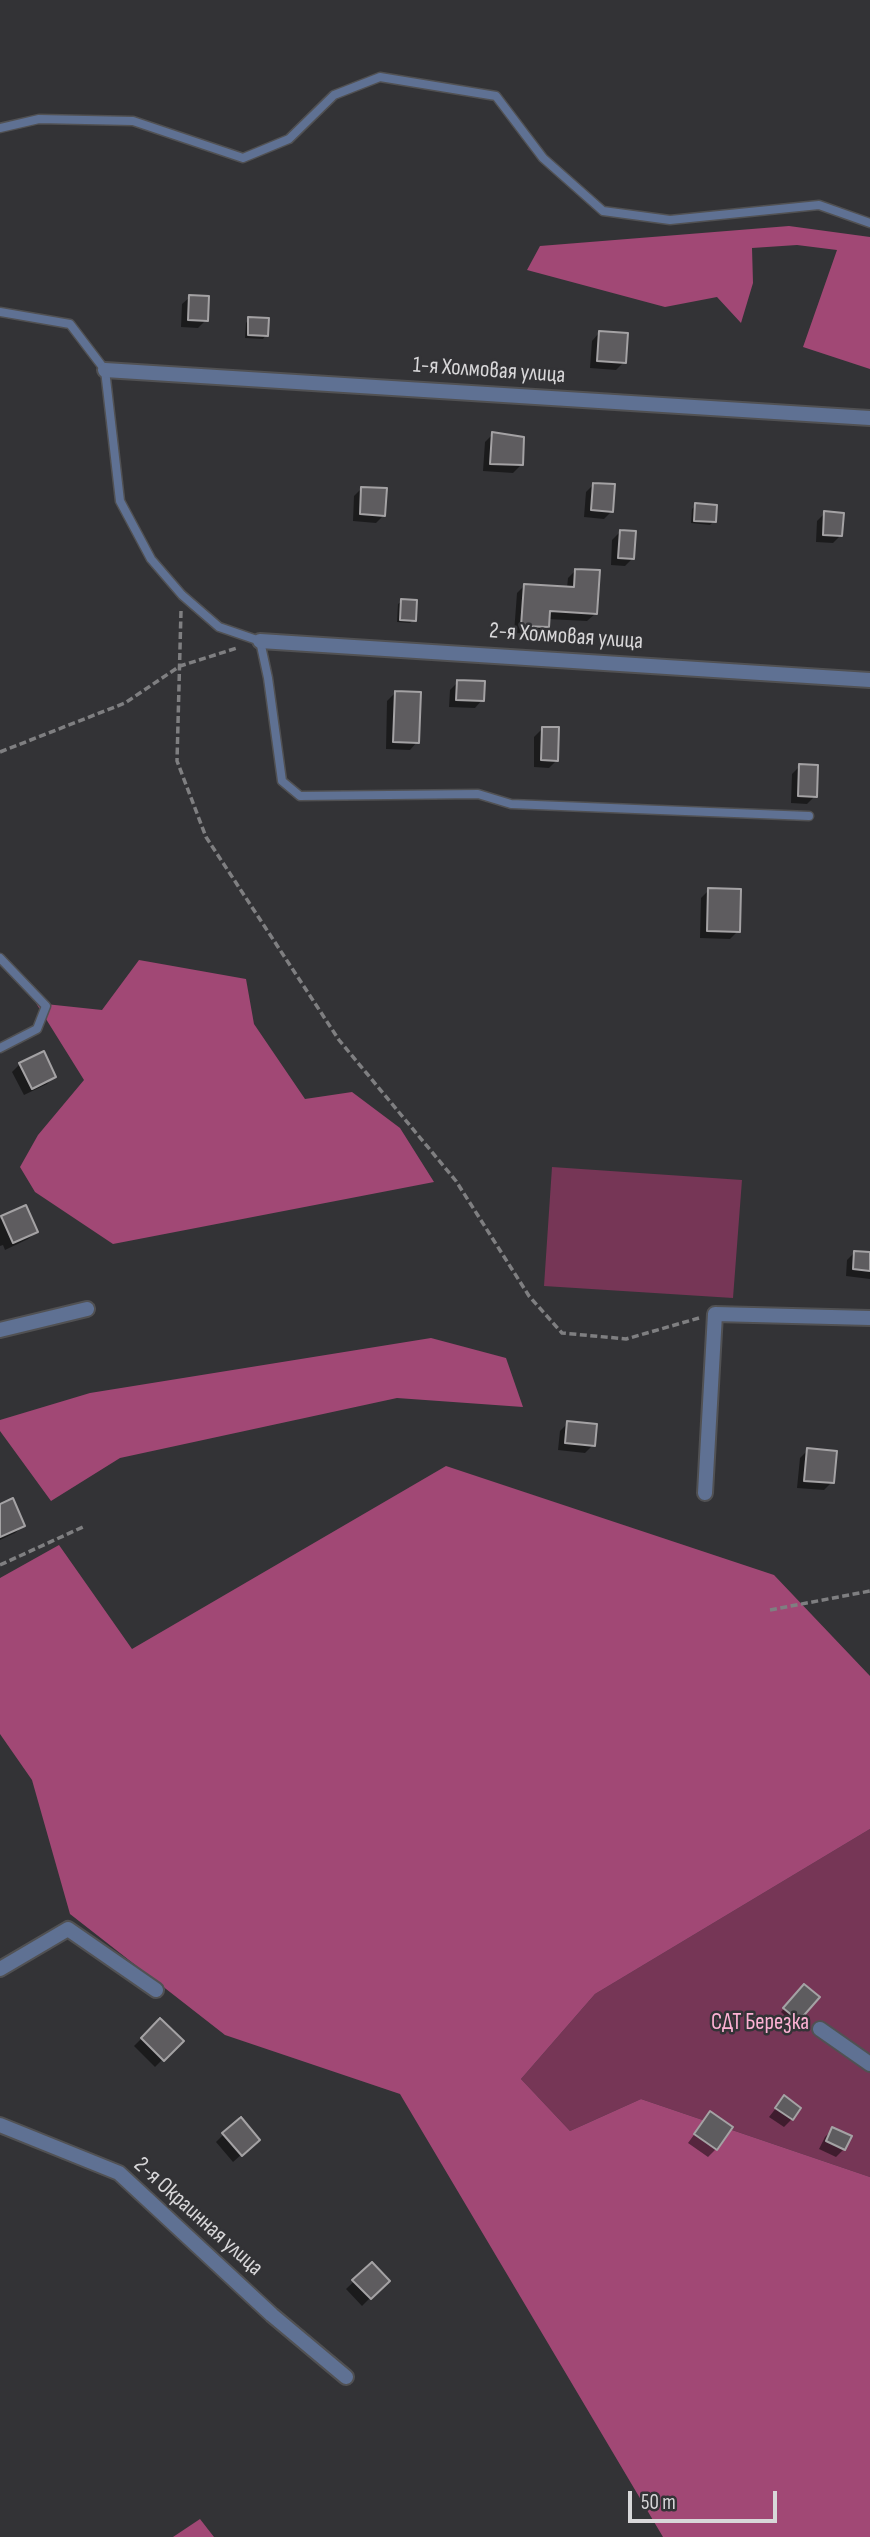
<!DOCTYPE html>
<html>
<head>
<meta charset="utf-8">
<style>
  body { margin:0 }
  #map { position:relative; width:870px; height:2537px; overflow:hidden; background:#333336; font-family:"Sofia Sans Condensed",sans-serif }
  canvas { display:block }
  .scale { position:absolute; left:628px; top:2491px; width:149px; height:32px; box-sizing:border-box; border:4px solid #d8d7d9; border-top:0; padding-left:9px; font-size:21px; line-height:24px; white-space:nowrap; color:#d8d7d9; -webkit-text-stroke:5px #333336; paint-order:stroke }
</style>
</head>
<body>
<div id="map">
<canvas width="870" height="2537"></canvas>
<div class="scale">50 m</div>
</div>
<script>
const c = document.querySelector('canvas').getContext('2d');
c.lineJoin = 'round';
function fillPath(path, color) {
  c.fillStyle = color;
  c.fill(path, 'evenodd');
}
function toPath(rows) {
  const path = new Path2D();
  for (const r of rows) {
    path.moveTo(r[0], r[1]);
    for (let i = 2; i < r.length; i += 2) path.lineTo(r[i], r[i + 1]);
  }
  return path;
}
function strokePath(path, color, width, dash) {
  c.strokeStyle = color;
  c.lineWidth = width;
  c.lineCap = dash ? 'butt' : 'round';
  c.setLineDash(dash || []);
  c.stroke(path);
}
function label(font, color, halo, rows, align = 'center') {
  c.font = font + ' "Sofia Sans Condensed",sans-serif';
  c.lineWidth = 5;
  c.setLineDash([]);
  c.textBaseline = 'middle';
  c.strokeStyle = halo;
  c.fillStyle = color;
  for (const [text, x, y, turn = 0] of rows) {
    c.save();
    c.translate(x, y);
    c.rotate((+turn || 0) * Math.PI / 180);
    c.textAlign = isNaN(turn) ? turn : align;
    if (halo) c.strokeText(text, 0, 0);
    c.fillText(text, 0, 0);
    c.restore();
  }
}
const green = toPath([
  [552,1167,742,1180,733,1298,544,1286],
  [870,1829,870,2177,641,2099,570,2131,521,2079,595,1994]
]);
const forest = toPath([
  [789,226,870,237,870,369,803,347,837,250,797,245,752,248,753,283,741,323,717,297,665,307,527,270,540,246],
  [139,960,246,979,254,1024,305,1099,352,1092,400,1128,434,1182,113,1244,35,1192,20,1167,38,1135,84,1080,36,1003,102,1010],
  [431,1338,506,1358,523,1407,397,1398,120,1458,51,1501,0,1431,0,1420,90,1393],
  [446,1466,774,1575,870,1676,870,1829,595,1994,521,2079,570,2131,641,2099,870,2177,870,2537,663,2537,400,2094,225,2035,70,1914,32,1780,0,1734,0,1578,59,1545,132,1649],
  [200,2519,214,2537,173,2537]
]);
const shadow = toPath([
  [190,297,206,320,198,328,181,327,182,304],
  [249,319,266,335,263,339,245,338,246,323],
  [599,333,624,362,616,370,590,368,592,341],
  [493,434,521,465,513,473,483,471,485,442],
  [594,484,612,511,604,519,584,517,586,492],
  [362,488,384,515,376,523,353,521,354,496],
  [696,505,714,521,710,525,691,523,692,509],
  [825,513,841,535,833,543,816,542,817,521],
  [620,532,633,558,625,566,611,565,612,540],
  [576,570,595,614,587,621,547,619,547,627,539,634,514,633,517,593,525,585,567,588,568,578],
  [402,601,414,620,410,623,397,622,398,604],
  [458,682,482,700,475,708,449,707,450,690],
  [395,693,417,742,410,750,386,749,387,701],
  [542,729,557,760,549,768,534,767,534,737],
  [800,766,815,796,807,804,791,803,792,774],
  [709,890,738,931,730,939,700,938,701,898],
  [20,1064,54,1076,47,1084,24,1095,12,1072],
  [26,1208,36,1232,28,1239,5,1250,3,1245,0,1246,0,1219],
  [855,1252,870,1254,870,1279,846,1276,847,1260],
  [568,1423,593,1445,585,1453,558,1450,560,1431],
  [808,1450,832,1482,824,1490,797,1488,800,1458],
  [0,1505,23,1526,15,1533,0,1540],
  [804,1986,817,1998,794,2024,781,2012],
  [160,2020,181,2041,155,2067,134,2046],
  [784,2098,792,2119,784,2127,769,2117],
  [710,2113,716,2149,708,2157,688,2143],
  [833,2129,844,2149,836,2157,819,2149,825,2137],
  [224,2134,250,2147,233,2162,216,2142],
  [372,2264,387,2281,362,2306,346,2289]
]);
const building = toPath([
  [189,295,209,296,208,321,188,320,189,295],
  [248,317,269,318,268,336,248,335,248,317],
  [599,331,628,333,626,363,597,361,599,331],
  [492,432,524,437,523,465,490,464,492,432],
  [593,483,615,484,613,512,591,510,593,483],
  [361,487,387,488,385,516,360,514,361,487],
  [695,503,717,505,716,522,694,521,695,503],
  [824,511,844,513,842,536,823,535,824,511],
  [620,530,636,531,634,559,618,558,620,530],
  [575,569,600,570,597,614,550,611,549,627,521,626,524,584,574,587,575,569],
  [401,599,417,600,416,621,400,620,401,599],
  [457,680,485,681,484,701,456,700,457,680],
  [395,691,421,692,419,743,393,742,395,691],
  [542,727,559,727,558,761,541,760,542,727],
  [799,764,818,765,817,797,798,796,799,764],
  [708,888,741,889,740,932,707,931,708,888],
  [44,1051,56,1077,32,1089,19,1063,44,1051],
  [26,1205,38,1232,13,1243,1,1216,26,1205],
  [854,1251,870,1252,870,1271,853,1269,854,1251],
  [567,1421,597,1424,595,1446,565,1443,567,1421],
  [807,1448,837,1451,834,1483,804,1481,807,1448],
  [13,1498,25,1526,0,1537,0,1504,13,1498],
  [804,1984,820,1997,799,2021,783,2008,804,1984],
  [160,2018,184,2041,164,2061,141,2038,160,2018],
  [784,2095,801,2108,793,2120,775,2108,784,2095],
  [710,2111,733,2127,717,2150,694,2134,710,2111],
  [241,2117,260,2140,242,2156,222,2133,241,2117],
  [832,2127,852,2136,845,2150,826,2141,832,2127],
  [372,2262,390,2281,371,2299,352,2280,372,2262]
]);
const path = toPath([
  [181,611,177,761,206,837,339,1040,456,1181,529,1296,562,1333,626,1339,699,1318],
  [0,752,125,703,180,666,237,648],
  [0,1565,85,1526],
  [770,1610,870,1591]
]);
const lane = toPath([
  [0,128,39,119,133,121,243,158,289,139,334,95,380,77,496,96,543,158,603,211,670,220,819,205,870,223],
  [0,312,70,324,105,370,120,501,151,559,182,595,219,627,260,641,268,678,282,781,300,796,478,794,511,804,809,816],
  [0,958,46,1006,37,1029,0,1048]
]);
const street = toPath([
  [105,370,870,418],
  [260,641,870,680],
  [0,1330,87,1309],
  [705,1493,715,1314,870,1318],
  [0,1969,68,1929,156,1990],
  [820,2029,870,2064],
  [0,2125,119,2173,272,2315,346,2377]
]);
const streetNames = [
  ["1-я Холмовая улица",489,371,4],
  ["2-я Холмовая улица",566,637,4],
  ["2-я Окраинная улица",198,2217,42]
];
const parkNames = [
  ["СДТ Березка",760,2023]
];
fillPath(green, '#763656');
fillPath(forest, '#a14875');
fillPath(shadow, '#0007');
fillPath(building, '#5e5c5f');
strokePath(building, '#a4a2a4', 2);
strokePath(lane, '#515153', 11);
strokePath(street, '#515153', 18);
strokePath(path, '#7f7f81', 3.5, [7, 3.5]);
strokePath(lane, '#5f7193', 8);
strokePath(street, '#5f7193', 14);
label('23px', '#d8d7d9', '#333336', streetNames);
label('23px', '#fdb2d4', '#333336', parkNames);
</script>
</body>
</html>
